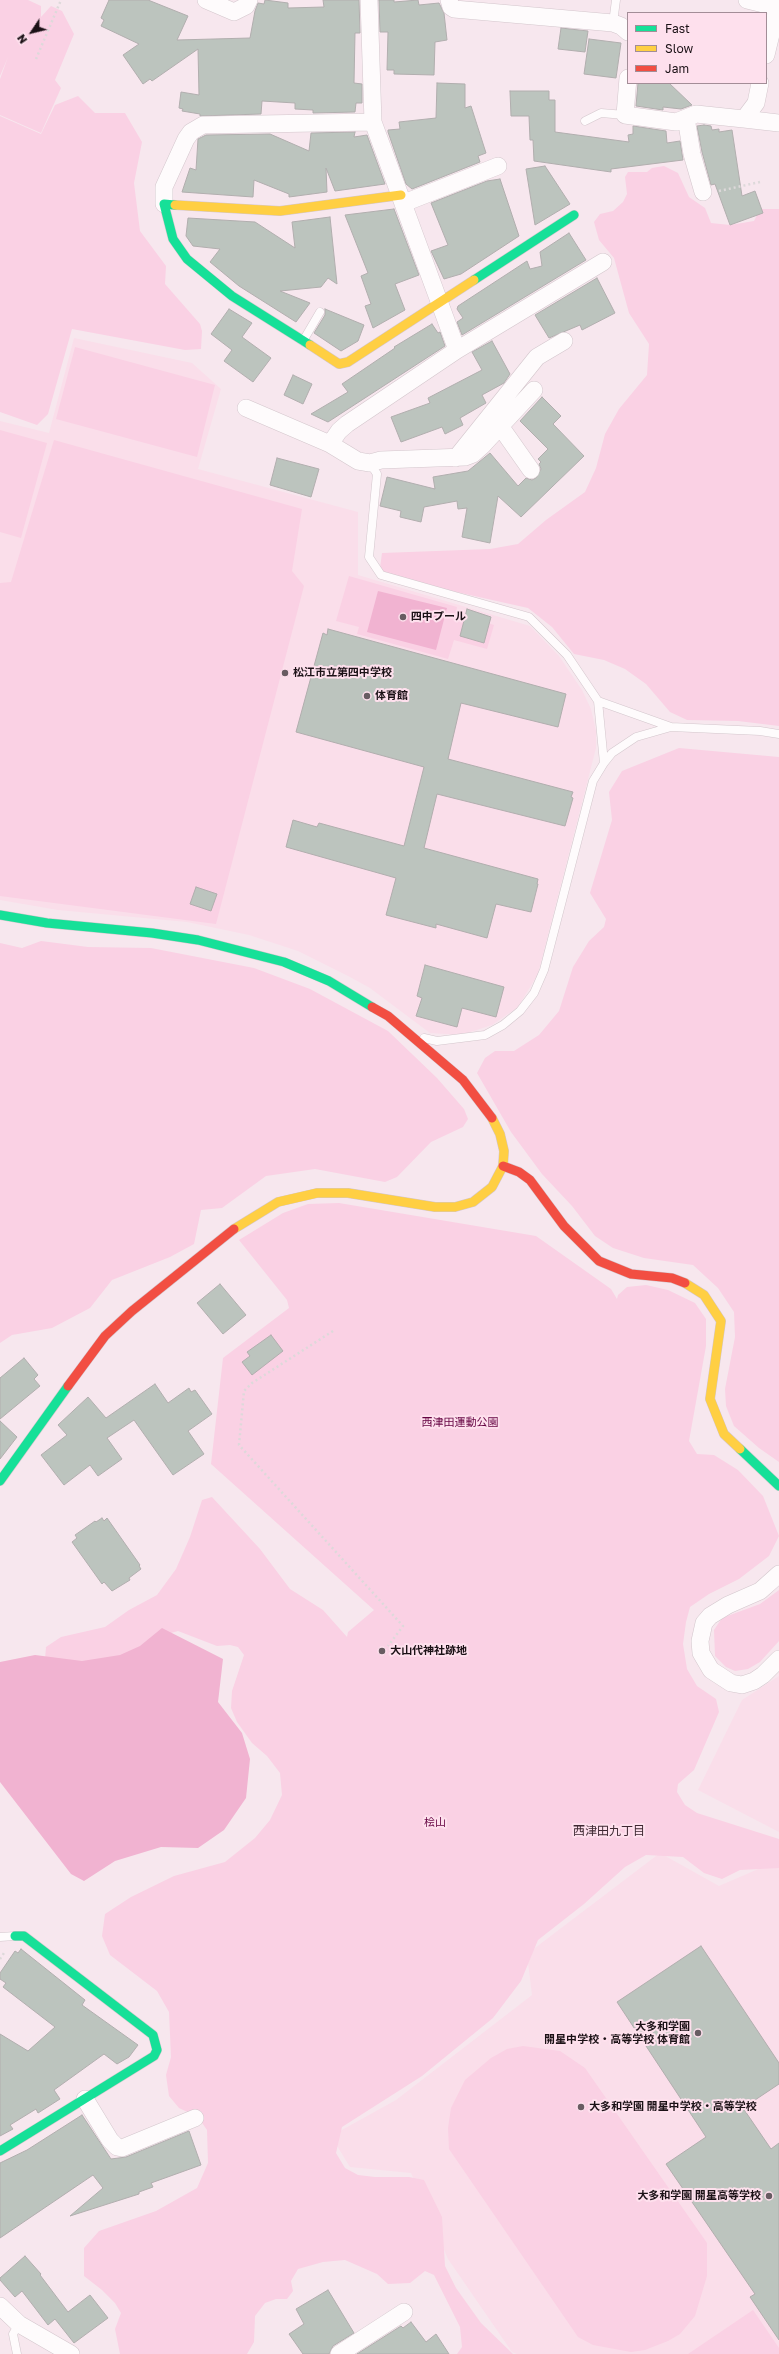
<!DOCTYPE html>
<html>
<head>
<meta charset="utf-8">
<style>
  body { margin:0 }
  #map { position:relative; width:779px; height:2354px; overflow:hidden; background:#f7e7ee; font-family:"Golos Text",sans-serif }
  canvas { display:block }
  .legend { position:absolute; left:627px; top:12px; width:140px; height:72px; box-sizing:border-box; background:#fee0ed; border:1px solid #a38d97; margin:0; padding:5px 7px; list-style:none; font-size:12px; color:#1b1116 }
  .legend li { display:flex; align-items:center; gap:8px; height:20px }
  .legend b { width:20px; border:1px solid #a38d97 }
  .north { position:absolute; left:12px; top:12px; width:40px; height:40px; -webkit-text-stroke:3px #fee0ed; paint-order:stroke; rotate:235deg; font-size:11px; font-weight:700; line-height:16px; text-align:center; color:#1b1116 }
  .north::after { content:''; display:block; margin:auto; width:14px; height:18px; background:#1b1116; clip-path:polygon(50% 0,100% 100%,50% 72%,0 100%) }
</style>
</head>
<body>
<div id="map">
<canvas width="779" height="2354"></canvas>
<ul class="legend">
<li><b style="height:5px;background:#16e098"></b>Fast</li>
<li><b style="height:5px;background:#ffcf43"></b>Slow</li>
<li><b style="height:5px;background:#f24e42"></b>Jam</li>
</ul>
<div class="north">N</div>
</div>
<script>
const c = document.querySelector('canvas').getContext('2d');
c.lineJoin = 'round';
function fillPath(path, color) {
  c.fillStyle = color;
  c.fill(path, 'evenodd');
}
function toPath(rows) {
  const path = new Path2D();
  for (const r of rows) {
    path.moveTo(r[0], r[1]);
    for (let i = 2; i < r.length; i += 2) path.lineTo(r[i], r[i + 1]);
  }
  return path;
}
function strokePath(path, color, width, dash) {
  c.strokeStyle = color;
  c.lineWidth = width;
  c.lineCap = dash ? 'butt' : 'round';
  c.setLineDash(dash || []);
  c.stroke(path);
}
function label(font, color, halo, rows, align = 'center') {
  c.font = font + ' "Golos Text","Noto Sans JP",sans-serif';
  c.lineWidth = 4;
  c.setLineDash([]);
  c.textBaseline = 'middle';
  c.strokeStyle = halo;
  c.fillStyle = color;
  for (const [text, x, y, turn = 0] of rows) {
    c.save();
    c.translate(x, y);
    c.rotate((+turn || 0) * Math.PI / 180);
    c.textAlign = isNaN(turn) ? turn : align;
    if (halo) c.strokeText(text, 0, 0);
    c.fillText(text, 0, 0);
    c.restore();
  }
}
const built = toPath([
  [74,338,192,363,221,389,198,469,358,512,358,575,530,626,559,656,582,690,591,709,596,731,596,748,538,974,518,1007,492,1025,461,1035,430,1033,370,988,350,977,298,951,249,935,187,922,58,910,0,900,0,421,49,433],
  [779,1676,779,1832,698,1790,742,1700],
  [660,1853,719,1886,779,1860,779,2354,517,2354,512,2352,448,2259,411,2173,350,2167,331,2136,396,2100,532,1995,527,1954]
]);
const green = toPath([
  [0,0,28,0,41,6,41,17,51,6,62,11,74,34,55,80,61,88,41,133,0,115,0,79,8,57,0,76],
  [78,96,95,113,125,113,142,142,134,183,140,231,166,266,165,284,200,324,202,331,201,349,185,350,72,329,48,414,37,425,0,412,0,116,41,134,55,105],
  [664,166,678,173,689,197,705,208,711,223,730,225,754,221,760,209,779,209,779,726,738,721,687,720,670,712,646,684,625,669,604,660,574,654,552,627,528,608,416,583,383,573,380,568,382,553,490,549,518,544,546,520,585,492,596,468,605,434,619,409,647,375,649,344,629,313,614,258,599,240,594,222,600,214,613,211,623,202,627,194,625,177,628,172,647,172,652,168],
  [75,347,215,385,197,457,56,419],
  [0,430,47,443,21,538,0,532],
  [54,440,302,509,292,571,304,586,216,924,0,896,0,583,11,582],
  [349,576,457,607,456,613,494,625,487,649,454,640,448,659,357,634,359,627,336,621],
  [679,748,779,757,779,1462,759,1448,734,1426,726,1406,725,1389,735,1337,734,1312,718,1288,693,1265,644,1258,613,1248,595,1236,572,1206,542,1174,511,1132,477,1073,485,1058,495,1051,514,1051,539,1035,559,1011,573,967,589,941,604,927,606,919,590,893,612,820,609,792,622,771],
  [41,941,88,947,151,948,254,968,310,989,388,1031,437,1078,464,1109,468,1119,463,1127,431,1142,397,1177,385,1182,315,1169,266,1176,222,1208,201,1210,194,1244,170,1257,112,1280,90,1308,52,1328,12,1335,0,1343,0,943,22,948],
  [339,1203,536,1236,611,1289,617,1299,618,1295,627,1287,646,1285,668,1290,695,1303,706,1319,706,1346,689,1441,697,1454,714,1455,738,1470,763,1496,779,1536,769,1556,739,1579,709,1594,690,1607,686,1622,683,1644,687,1669,697,1686,716,1699,719,1712,694,1770,678,1784,677,1792,685,1805,697,1813,779,1839,779,1868,740,1870,722,1879,704,1873,683,1857,646,1855,625,1867,584,1904,538,1940,521,1981,493,2018,422,2076,342,2127,336,2153,345,2168,358,2175,375,2177,409,2177,424,2180,442,2217,445,2266,456,2288,481,2323,513,2354,457,2354,462,2347,460,2327,434,2275,425,2271,410,2283,388,2284,377,2274,345,2260,323,2262,298,2269,291,2281,293,2291,287,2299,276,2299,265,2303,255,2316,254,2342,247,2354,120,2354,115,2329,121,2313,115,2303,102,2290,84,2276,84,2248,99,2231,156,2211,197,2188,208,2163,207,2130,198,2117,179,2108,169,2096,166,2075,171,2057,169,2012,157,1991,110,1955,102,1936,105,1914,131,1897,174,1876,225,1862,255,1838,270,1820,282,1795,280,1773,267,1756,252,1743,237,1722,231,1708,232,1691,244,1655,238,1647,230,1645,217,1646,178,1631,164,1635,125,1658,86,1664,45,1659,46,1647,61,1637,105,1627,129,1610,157,1595,176,1569,190,1537,202,1500,212,1497,260,1549,290,1589,323,1610,347,1637,348,1632,374,1610,211,1464,223,1358,289,1308,287,1300,239,1240,283,1213,308,1204],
  [779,1590,779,1641,760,1662,748,1669,735,1671,726,1667,715,1656,714,1630,722,1618,760,1604],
  [523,2046,560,2051,585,2068,707,2243,707,2276,695,2316,680,2334,668,2341,645,2350,631,2352,593,2345,578,2337,449,2149,448,2128,451,2108,465,2080,491,2058,507,2049],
  [753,2310,779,2348,779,2354,688,2354]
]);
const water = toPath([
  [378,591,447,608,436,650,367,632],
  [162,1628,223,1659,218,1702,242,1733,250,1759,246,1798,224,1830,198,1848,161,1847,115,1861,84,1881,71,1874,0,1782,0,1662,35,1655,82,1661,120,1655,140,1646]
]);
const building = toPath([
  [109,0,148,0,188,16,177,40,250,38,255,11,258,3,264,4,265,0,288,3,288,8,324,7,323,0,359,0,360,33,355,33,354,83,362,84,362,103,356,103,355,112,313,113,313,110,295,109,295,103,262,101,261,114,200,116,200,114,182,111,183,109,179,108,181,92,199,95,198,49,152,81,150,79,143,84,123,55,139,44,101,26,104,20,101,18,109,0],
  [379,0,394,0,394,2,418,0,419,5,439,3,444,13,447,40,435,42,434,75,394,74,394,70,387,70,388,32,380,32,379,0],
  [561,28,588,31,585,52,558,49,561,28],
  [589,39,621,43,616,78,584,74,589,39],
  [437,83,465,84,465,108,471,106,486,153,478,156,480,162,412,189,406,184,388,132,388,130,400,129,399,122,436,118,437,83],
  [638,83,669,83,692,105,681,109,663,107,663,110,636,106,638,83],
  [510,91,549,91,549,100,555,100,555,132,629,142,628,135,633,134,633,126,666,131,667,143,680,141,683,160,611,169,611,172,534,161,533,140,530,140,529,116,511,116,510,91],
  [704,125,711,126,712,130,719,129,719,132,732,130,742,196,755,191,763,213,730,225,715,184,711,185,702,152,697,126,704,125],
  [355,132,354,137,367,135,385,184,335,191,326,168,327,192,289,197,289,194,254,180,253,197,182,192,190,168,196,170,198,139,206,135,270,134,309,151,311,133,355,132],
  [545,166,570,204,535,225,526,169,545,166],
  [500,179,519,236,461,274,444,279,431,251,448,245,431,203,487,181,500,179],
  [394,209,419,275,395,284,405,310,373,328,365,306,371,304,361,276,368,273,345,215,394,209],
  [330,217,337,284,328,278,321,287,280,291,310,303,296,322,239,286,210,262,220,249,193,246,186,236,188,218,255,222,295,248,292,222,330,217],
  [569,233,586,260,462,335,457,322,463,318,457,309,458,306,527,261,530,269,542,266,540,252,569,233],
  [597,278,615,313,582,330,580,325,549,338,535,315,597,278],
  [229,309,252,323,242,337,271,358,253,382,224,361,232,350,211,334,229,309],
  [325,309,364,325,358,341,341,351,314,333,325,315,325,309],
  [432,324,438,333,440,332,445,346,328,422,311,414,348,392,342,384,395,348,394,347,432,324],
  [492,341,510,374,504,383,482,395,486,403,460,418,463,425,445,434,442,427,401,442,391,417,430,403,428,398,482,370,472,352,492,341],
  [293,375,312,384,303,404,284,395,293,375],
  [542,397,561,416,553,424,584,456,521,517,498,496,490,543,462,537,467,508,458,509,457,501,424,507,421,522,400,517,401,511,380,506,387,477,435,489,433,477,468,471,490,453,518,486,526,478,532,480,536,478,541,469,539,464,541,462,538,459,548,449,520,421,542,397],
  [277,458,319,469,311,497,270,485,277,458],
  [467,609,491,617,484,643,460,636,467,609],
  [328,629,566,694,558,727,461,703,448,759,573,792,571,797,573,798,565,826,437,794,424,848,538,879,537,884,538,884,531,912,496,904,487,938,436,924,436,928,386,915,396,878,286,847,293,820,317,827,319,823,404,846,424,767,296,732,323,633,327,635,328,629],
  [196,887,217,894,211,911,190,904,196,887],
  [425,965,504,987,496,1017,462,1008,457,1027,416,1016,422,998,417,996,425,965],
  [220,1284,246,1315,223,1334,197,1303,220,1284],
  [271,1335,283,1351,252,1375,242,1362,250,1356,247,1352,271,1335],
  [24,1358,38,1375,34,1379,40,1386,0,1419,0,1378,24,1358],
  [155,1384,168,1403,189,1388,191,1392,195,1390,212,1414,188,1431,204,1454,173,1475,134,1420,107,1438,122,1459,98,1476,90,1465,64,1485,41,1455,67,1435,58,1425,88,1397,106,1418,155,1384],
  [0,1421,17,1437,0,1459,0,1421],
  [102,1518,104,1521,107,1518,140,1565,139,1566,141,1569,129,1578,130,1580,112,1591,104,1582,102,1584,72,1542,77,1538,75,1535,95,1521,96,1522,102,1518],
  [701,1946,779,2063,779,2084,743,2108,771,2149,779,2143,779,2340,750,2297,755,2294,666,2164,706,2137,617,2002,701,1946],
  [21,1949,85,2000,82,2005,138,2045,129,2057,117,2064,104,2054,54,2090,60,2099,38,2113,36,2109,10,2125,13,2129,0,2136,0,2034,28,2051,55,2027,3,1987,6,1983,0,1979,0,1973,15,1951,18,1953,21,1949],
  [82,2115,111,2159,126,2157,189,2131,201,2165,151,2183,153,2187,139,2192,139,2194,70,2216,103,2188,93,2175,0,2238,0,2163,27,2150,82,2115],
  [25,2256,41,2274,40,2275,68,2312,90,2295,108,2318,74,2343,55,2319,48,2325,22,2291,15,2297,0,2280,0,2278,25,2256],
  [328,2290,354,2333,333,2346,329,2354,303,2354,289,2334,304,2324,296,2309,328,2290],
  [411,2322,426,2342,436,2334,449,2354,357,2354,401,2326,403,2328,411,2322]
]);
const path = toPath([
  [36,59,61,0],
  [719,191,760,182],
  [333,1331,252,1383,244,1391,239,1445,403,1626,388,1646],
  [0,1959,4,1953]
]);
const lane = toPath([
  [613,23,616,0],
  [585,121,601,113,625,115],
  [303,341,320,312],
  [370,463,377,474,369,557,381,575,529,617,567,655,598,701,671,727,636,737,612,753,604,763],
  [671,727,760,731,779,734],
  [424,1038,437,1041,485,1035,503,1025,520,1011,534,993,544,970,593,781,604,763,598,701],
  [0,1937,15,1936],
  [17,2354,13,2334,19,2324]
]);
const street = toPath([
  [206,0,234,12,246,6,249,0],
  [369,0,373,122,457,350],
  [449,0,451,7,454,9,613,23,621,26,628,32],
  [747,0,776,7],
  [766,55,779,1],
  [628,78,625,115,676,122,696,114,744,119,756,103,760,83],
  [686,118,692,154,703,192],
  [744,119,779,123],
  [404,203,498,166],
  [164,204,164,187,186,139,191,132,203,125,373,122],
  [534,390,482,446,473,454,465,457,381,460,370,463,358,461,330,444,339,431,347,424,457,350,603,262],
  [246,408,330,444],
  [500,426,531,470],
  [456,458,537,357,564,341],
  [779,1574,760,1591,728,1605,710,1616,704,1623,700,1641,701,1653,711,1670,731,1683,742,1685,754,1681,763,1675,779,1659],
  [85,2099,110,2140,117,2147,122,2148,195,2118],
  [0,2306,19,2324,71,2354],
  [339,2354,404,2312]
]);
const fast = toPath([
  [175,205,164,204,173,239,187,259,232,296,310,345],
  [474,280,574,215],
  [0,915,47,923,152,933,198,940,284,962,329,981,372,1007],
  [740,1449,779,1486],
  [0,1481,68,1386],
  [0,2151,154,2056,157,2050,153,2035,24,1936,15,1936]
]);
const slow = toPath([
  [175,205,280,211,401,195],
  [310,345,339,364,348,362,474,280],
  [234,1229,278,1202,317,1193,348,1193,435,1207,455,1207,473,1202,492,1187,503,1166,504,1151,500,1134,492,1118],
  [685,1283,704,1295,721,1321,710,1399,724,1434,740,1449]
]);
const jam = toPath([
  [372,1007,388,1016,463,1080,492,1118],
  [503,1166,519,1172,530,1180,564,1226,599,1261,631,1274,672,1278,685,1283],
  [68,1386,105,1336,132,1311,234,1229]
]);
const markers = [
  [403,617,4,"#685c62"],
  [285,673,4,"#685c62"],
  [367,696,4,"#685c62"],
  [382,1651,4,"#685c62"],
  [698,2033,4,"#685c62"],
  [581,2107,4,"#685c62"],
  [769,2196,4,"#685c62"]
];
const poiNames = [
  ["四中プール",411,617],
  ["松江市立第四中学校",293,673],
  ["体育館",375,696],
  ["大山代神社跡地",390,1651],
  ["大多和学園",690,2027,"right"],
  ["開星中学校・高等学校 体育館",690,2040,"right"],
  ["大多和学園 開星中学校・高等学校",589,2107],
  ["大多和学園 開星高等学校",761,2196,"right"]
];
const parkNames = [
  ["西津田運動公園",460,1423],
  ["桧山",435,1823]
];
const neighbourhoodNames = [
  ["西津田九丁目",609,1831]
];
fillPath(built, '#fadeea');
fillPath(green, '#fad1e4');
fillPath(water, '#f1b3d1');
fillPath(building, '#bcc4be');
strokePath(building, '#b1aeae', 1);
strokePath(lane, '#d3c6cc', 9);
strokePath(street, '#d3c6cc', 18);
strokePath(fast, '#d3c6cc', 10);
strokePath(slow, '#d3c6cc', 10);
strokePath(jam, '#d3c6cc', 10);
strokePath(path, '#ddd9da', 2.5, [2, 3]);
strokePath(lane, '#fefbfc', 8);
strokePath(street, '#fefbfc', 17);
strokePath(fast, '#16e098', 9);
strokePath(slow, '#ffcf43', 9);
strokePath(jam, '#f24e42', 9);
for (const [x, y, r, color] of markers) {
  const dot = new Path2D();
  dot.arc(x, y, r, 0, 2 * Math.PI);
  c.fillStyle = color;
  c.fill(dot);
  strokePath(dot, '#fee0ed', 1.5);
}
label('bold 11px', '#1b1116', '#fee0ed', poiNames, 'left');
label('11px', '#650342', '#fee0ed', parkNames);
label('12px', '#3e2832', '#fee0ed', neighbourhoodNames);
</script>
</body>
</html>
